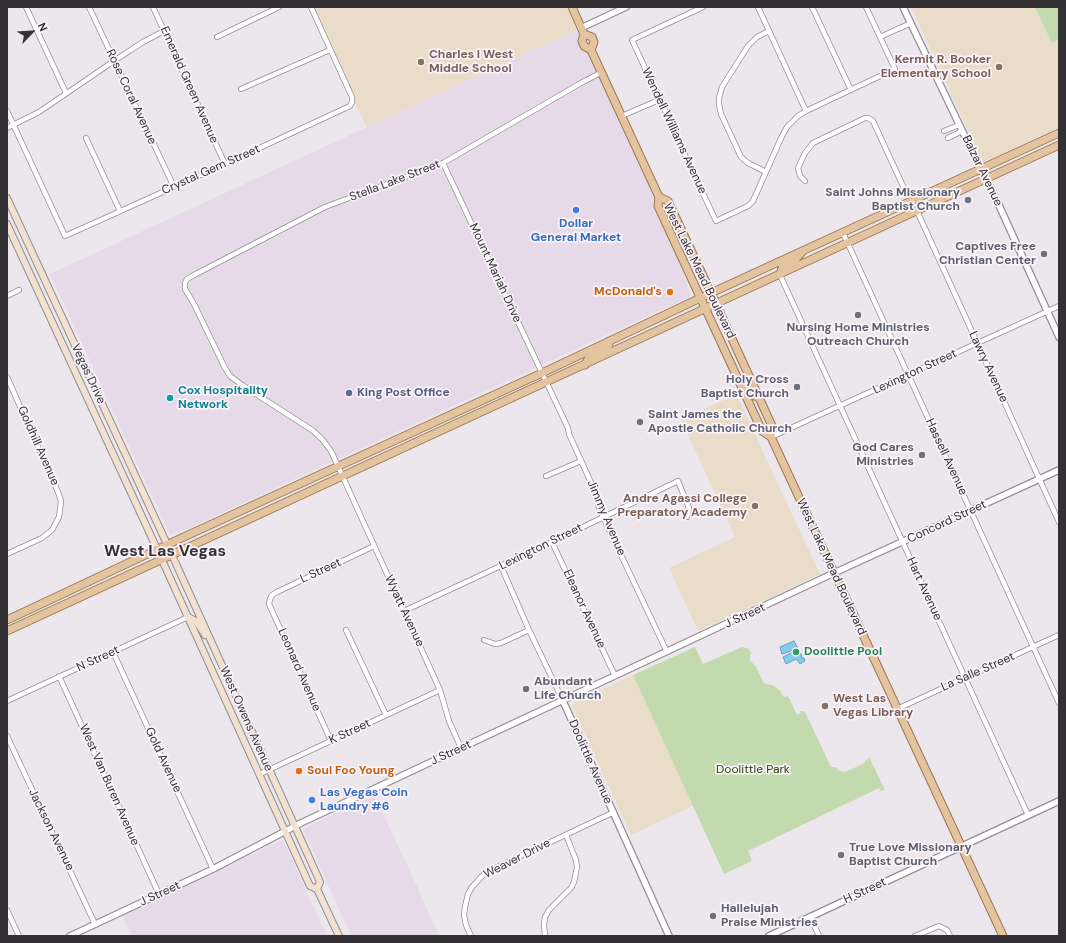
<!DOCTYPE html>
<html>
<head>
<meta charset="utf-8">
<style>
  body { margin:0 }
  #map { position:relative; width:1066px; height:943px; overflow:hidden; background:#ece6ed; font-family:"DM Sans",sans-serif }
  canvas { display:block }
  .frame { position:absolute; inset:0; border:8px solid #333133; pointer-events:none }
  .north { position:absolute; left:12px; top:12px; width:40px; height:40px; -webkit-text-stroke:3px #faf3fb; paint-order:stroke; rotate:65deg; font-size:11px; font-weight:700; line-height:16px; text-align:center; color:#333133 }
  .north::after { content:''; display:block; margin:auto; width:14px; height:18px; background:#333133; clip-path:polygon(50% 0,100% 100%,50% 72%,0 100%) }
</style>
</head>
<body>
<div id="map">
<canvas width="1066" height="943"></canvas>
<div class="frame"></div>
<div class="north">N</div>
</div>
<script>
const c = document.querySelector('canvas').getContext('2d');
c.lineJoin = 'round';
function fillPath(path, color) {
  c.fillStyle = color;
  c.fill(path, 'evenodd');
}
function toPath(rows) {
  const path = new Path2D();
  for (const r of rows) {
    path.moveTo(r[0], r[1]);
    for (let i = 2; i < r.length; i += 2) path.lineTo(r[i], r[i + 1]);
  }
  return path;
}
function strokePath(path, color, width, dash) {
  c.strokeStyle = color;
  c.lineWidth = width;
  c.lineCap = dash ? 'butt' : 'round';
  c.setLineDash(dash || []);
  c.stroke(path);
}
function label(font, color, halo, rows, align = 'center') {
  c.font = font + ' "DM Sans",sans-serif';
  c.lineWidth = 3.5;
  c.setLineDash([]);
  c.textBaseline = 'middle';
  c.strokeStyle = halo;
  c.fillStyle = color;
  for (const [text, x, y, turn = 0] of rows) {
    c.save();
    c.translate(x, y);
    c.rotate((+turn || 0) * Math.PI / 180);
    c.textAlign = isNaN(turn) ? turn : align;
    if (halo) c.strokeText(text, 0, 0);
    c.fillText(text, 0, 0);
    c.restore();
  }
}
const built = toPath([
  [581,28,659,197,691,296,189,528,170,535,50,274],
  [374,795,411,873,439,936,351,936,303,829],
  [283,840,327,936,132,936,122,915]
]);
const education = toPath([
  [311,7,572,7,581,28,367,127,353,100],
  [911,7,1059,7,1059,127,983,163],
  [736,394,820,574,698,631,669,568,735,537,681,420],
  [633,675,693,806,631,835,572,706,574,703]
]);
const green = toPath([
  [1035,7,1059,7,1059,39,1052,43],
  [695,647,703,664,742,647,749,649,752,653,750,655,750,660,756,667,764,683,774,686,780,691,784,697,788,696,797,715,801,713,800,711,804,711,805,712,831,767,836,767,839,771,845,772,863,764,869,757,885,790,881,791,879,788,748,851,752,861,724,874,633,675]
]);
const water = toPath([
  [794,641,802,656,801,658,804,658,805,661,800,664,796,659,786,664,783,657,793,652,794,650,782,654,780,647,794,641]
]);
const minor = toPath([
  [26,7,66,93],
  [89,7,174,187],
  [153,7,225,164],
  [703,7,632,40,651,81,661,99,668,119,716,221,748,206,753,201,782,136,787,127,798,116,806,111,895,69,866,7],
  [758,7,806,111],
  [812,7,851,90],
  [217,37,279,7],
  [880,37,911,23],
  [241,89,330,50],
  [7,111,65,236,225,164,350,106,352,102,352,97,311,7],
  [622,116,661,99],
  [7,128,39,112,114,61,143,42,164,31],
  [944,131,959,125],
  [86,138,120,211],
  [948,138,962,131],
  [443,163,568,428,569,434,598,498,598,505,603,517,667,652],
  [766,172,748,163,741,157,721,114,719,104,719,98,722,87,748,46,757,37,769,31],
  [805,181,800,176,798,168,805,153,813,143,865,118,868,118,873,121,903,186,903,190,901,193],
  [917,211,1059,522],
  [843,233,1059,703],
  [780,275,1028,815],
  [7,296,19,290],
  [7,377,58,492,61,501,59,517,52,530,42,538,7,554],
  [771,437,1059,306],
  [546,476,581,461],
  [552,542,615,676],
  [501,566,529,630,563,701],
  [404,611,552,542,678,481,689,508,687,517],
  [346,630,386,715],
  [484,640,495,644,501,643,529,630],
  [113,652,213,869],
  [59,676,159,894],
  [7,701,188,617],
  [897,709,1059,635],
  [7,736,95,924],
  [331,741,269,604,270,599,272,595,277,592,374,546],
  [461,748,449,721,440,690,331,451,322,439,312,430,242,385,230,376,225,368,194,304,185,289,185,283,187,279,194,275,325,207,443,163,581,83,602,72],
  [260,774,440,690],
  [7,910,19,936],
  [810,916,819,936],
  [471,936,466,925,464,915,465,907,468,894,472,887,482,876,489,871,612,813],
  [545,936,544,925,545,917,549,910,571,888,574,882,577,867,576,860,566,835],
  [915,936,939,926,947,930,950,936]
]);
const tertiary = toPath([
  [903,7,981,170,992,190,1059,337],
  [581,28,626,7],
  [563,701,669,936],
  [70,936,213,869,301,823,834,573,1059,470],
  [769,936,1059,801]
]);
const secondary = toPath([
  [7,198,172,555,317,875,320,882,317,889],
  [7,224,157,549,310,886,317,889,339,936],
  [188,617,196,621,205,635]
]);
const primary = toPath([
  [572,7,584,34,592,37,594,42,591,50],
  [584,34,582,41,584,46,591,50,659,197,658,206,762,431,771,437],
  [659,197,668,201,711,293,772,426,771,437,1003,936],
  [780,275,782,268,796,259,802,252],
  [585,365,589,357,604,349,609,345,609,341],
  [740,382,747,384,751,394,759,398],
  [7,620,175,541,542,373,711,293,1059,133],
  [7,631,1059,145]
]);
const markers = [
  [421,62,4,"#8d6e63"],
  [999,67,4,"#8d6e63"],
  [968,200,4,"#6b7280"],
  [576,210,4,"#3f7fe0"],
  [1044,254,4,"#6b7280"],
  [670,292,4,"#e8710a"],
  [858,315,4,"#6b7280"],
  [797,387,4,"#6b7280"],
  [349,393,4,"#5c6f8a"],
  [170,398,4,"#0f9aa8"],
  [640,422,4,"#6b7280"],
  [922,455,4,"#6b7280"],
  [755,506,4,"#8d6e63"],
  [796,652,4,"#2e9e5b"],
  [526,689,4,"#6b7280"],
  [825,706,4,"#8d6e63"],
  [299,771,4,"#e8710a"],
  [312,800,4,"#3f7fe0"],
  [841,855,4,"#6b7280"],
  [713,916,4,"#6b7280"]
];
const educationNames = [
  ["Charles I West",429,55],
  ["Middle School",429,69],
  ["Kermit R. Booker",991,60,"right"],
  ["Elementary School",991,74,"right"],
  ["Andre Agassi College",747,499,"right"],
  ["Preparatory Academy",747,513,"right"],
  ["West Las",833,699],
  ["Vegas Library",833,713]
];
const streetNames = [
  ["Emerald Green Avenue",189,85,66],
  ["Rose Coral Avenue",131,97,65],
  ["Wendell Williams Avenue",674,131,65],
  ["Crystal Gem Street",211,170,-24],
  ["Balzar Avenue",982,171,64],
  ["Stella Lake Street",395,181,-21],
  ["West Lake Mead Boulevard",699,271,64],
  ["Mount Mariah Drive",495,273,65],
  ["Lawry Avenue",988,367,65],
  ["Lexington Street",915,372,-25],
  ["Vegas Drive",88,374,65],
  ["Goldhill Avenue",38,446,66],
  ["Hassell Avenue",946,457,65],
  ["Jimmy Avenue",606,518,67],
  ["Concord Street",947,522,-25],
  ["Lexington Street",541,547,-26],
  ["West Lake Mead Boulevard",831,567,65],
  ["L Street",321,571,-25],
  ["Hart Avenue",924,589,65],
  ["Eleanor Avenue",584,609,65],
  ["Wyatt Avenue",404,611,65],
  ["J Street",745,616,-25],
  ["N Street",98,659,-25],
  ["Leonard Avenue",299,670,66],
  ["La Salle Street",978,672,-24],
  ["West Owens Avenue",246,719,66],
  ["K Street",350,732,-25],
  ["J Street",451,753,-25],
  ["Gold Avenue",163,760,65],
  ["Doolittle Avenue",590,762,66],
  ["West Van Buren Avenue",109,785,66],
  ["Jackson Avenue",51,830,64],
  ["Weaver Drive",517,859,-27],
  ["H Street",865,891,-25],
  ["J Street",160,894,-25]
];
const worshipNames = [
  ["Saint Johns Missionary",960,193],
  ["Baptist Church",960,207],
  ["Captives Free",1036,247],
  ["Christian Center",1036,261],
  ["Nursing Home Ministries",858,328,"center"],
  ["Outreach Church",858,342,"center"],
  ["Holy Cross",789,380],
  ["Baptist Church",789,394],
  ["Saint James the",648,415,"left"],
  ["Apostle Catholic Church",648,429,"left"],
  ["God Cares",914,448],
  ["Ministries",914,462],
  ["Abundant",534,682,"left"],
  ["Life Church",534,696,"left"],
  ["True Love Missionary",849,848,"left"],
  ["Baptist Church",849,862,"left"],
  ["Hallelujah",721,909,"left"],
  ["Praise Ministries",721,923,"left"]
];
const shopNames = [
  ["Dollar",576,224],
  ["General Market",576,238],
  ["Las Vegas Coin",320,793,"left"],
  ["Laundry #6",320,807,"left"]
];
const foodNames = [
  ["McDonald's",662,292],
  ["Soul Foo Young",307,771,"left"]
];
const cultureNames = [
  ["Cox Hospitality",178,391],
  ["Network",178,405]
];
const serviceNames = [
  ["King Post Office",357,393]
];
const leisureNames = [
  ["Doolittle Pool",804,652]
];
const parkNames = [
  ["Doolittle Park",753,770]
];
const districtNames = [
  ["West Las Vegas",165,552]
];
fillPath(built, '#e6dae8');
fillPath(education, '#e9ddc9');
fillPath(green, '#c3daae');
fillPath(water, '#84cceb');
strokePath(water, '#6c9eb4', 1);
strokePath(minor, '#938d94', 6);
strokePath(tertiary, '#938d94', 8);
strokePath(secondary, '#938d94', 8);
strokePath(primary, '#9a7750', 9);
strokePath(minor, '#fff', 4.5);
strokePath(tertiary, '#fff', 5.5);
strokePath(secondary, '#f2e1cf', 6);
strokePath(primary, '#e4c49f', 7);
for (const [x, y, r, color] of markers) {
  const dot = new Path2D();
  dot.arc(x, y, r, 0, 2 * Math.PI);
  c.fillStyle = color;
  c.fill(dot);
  strokePath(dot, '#faf3fb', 1.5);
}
label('bold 12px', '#785e54', '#faf3fb', educationNames, 'left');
label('12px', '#333133', '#faf3fb', streetNames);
label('bold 12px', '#5b616d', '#faf3fb', worshipNames, 'right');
label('bold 12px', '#366cbe', '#faf3fb', shopNames);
label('bold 12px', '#c56008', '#faf3fb', foodNames, 'right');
label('bold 12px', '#0d838f', '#faf3fb', cultureNames, 'left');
label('bold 12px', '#4e5e75', '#faf3fb', serviceNames, 'left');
label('bold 12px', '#27864d', '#faf3fb', leisureNames, 'left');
label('12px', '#253e00', '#faf3fb', parkNames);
label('bold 16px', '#333133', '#faf3fb', districtNames);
</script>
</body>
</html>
